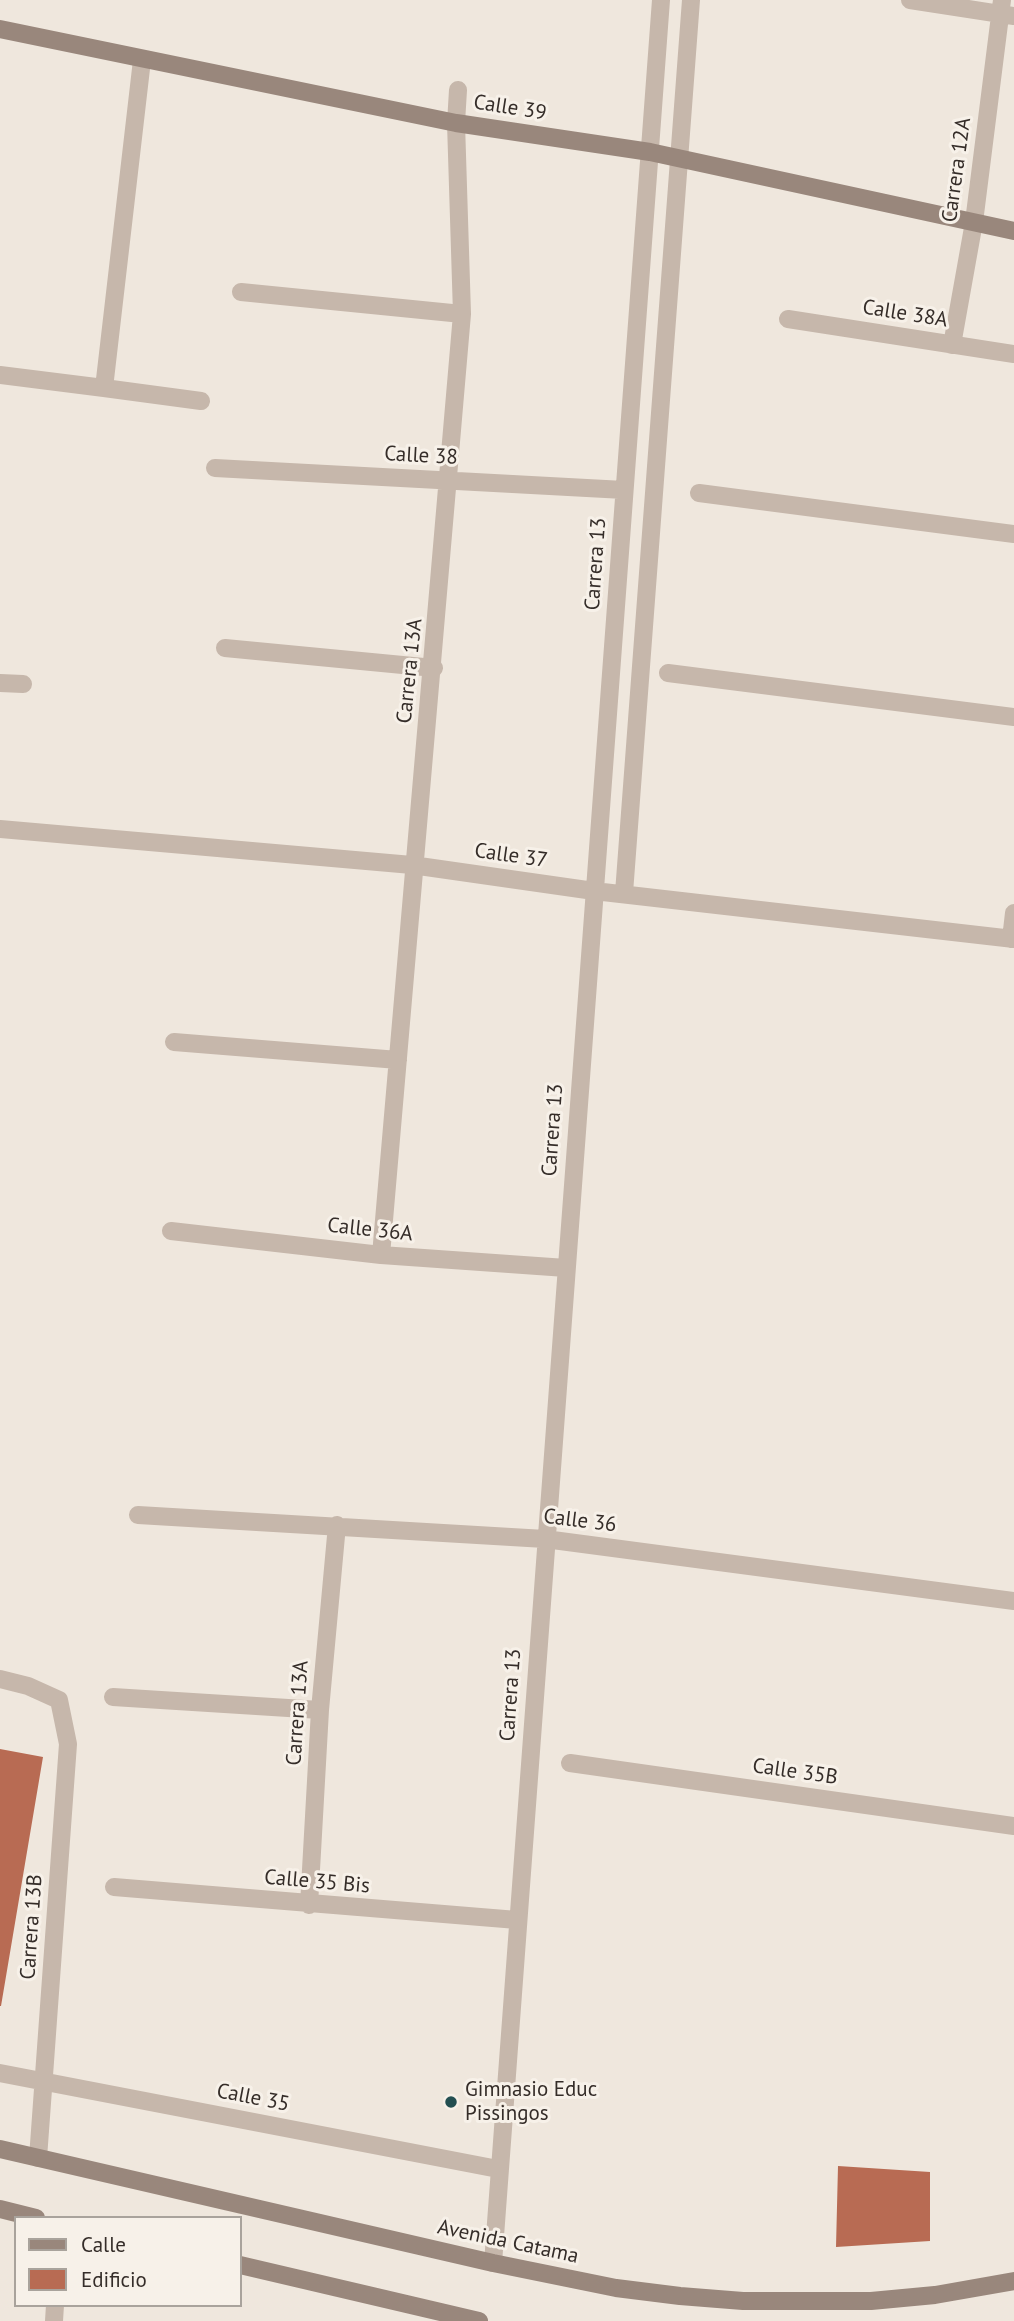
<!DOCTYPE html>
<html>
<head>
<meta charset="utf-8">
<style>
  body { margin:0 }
  #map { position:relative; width:1014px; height:2321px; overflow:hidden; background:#efe7dd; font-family:"PT Sans",sans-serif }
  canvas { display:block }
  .legend { position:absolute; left:14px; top:2216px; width:228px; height:91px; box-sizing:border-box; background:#f7f1e9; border:2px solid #a9a39c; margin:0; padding:9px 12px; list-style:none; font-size:21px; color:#352d29 }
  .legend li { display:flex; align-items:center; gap:14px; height:35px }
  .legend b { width:35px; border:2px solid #a9a39c }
</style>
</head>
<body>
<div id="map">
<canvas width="1014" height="2321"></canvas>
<ul class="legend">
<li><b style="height:9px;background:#99877c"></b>Calle</li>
<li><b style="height:19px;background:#b86b53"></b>Edificio</li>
</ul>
</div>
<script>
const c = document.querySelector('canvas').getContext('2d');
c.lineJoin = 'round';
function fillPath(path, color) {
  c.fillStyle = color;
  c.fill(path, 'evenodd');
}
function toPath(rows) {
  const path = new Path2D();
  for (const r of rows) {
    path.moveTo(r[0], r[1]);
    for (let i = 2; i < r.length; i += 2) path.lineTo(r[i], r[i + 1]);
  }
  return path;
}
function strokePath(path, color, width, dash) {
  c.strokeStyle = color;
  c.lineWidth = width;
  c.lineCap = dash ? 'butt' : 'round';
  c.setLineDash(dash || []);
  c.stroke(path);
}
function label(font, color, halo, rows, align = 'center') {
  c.font = font + ' "PT Sans",sans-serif';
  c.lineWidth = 6;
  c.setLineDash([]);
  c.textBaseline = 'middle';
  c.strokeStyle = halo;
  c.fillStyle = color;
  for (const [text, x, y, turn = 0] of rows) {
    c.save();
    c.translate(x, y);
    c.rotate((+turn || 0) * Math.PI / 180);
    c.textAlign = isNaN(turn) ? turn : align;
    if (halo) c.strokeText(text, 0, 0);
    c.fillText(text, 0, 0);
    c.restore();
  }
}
const building = toPath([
  [0,1749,43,1757,1,2006,0,2006],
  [838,2166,930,2172,930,2241,836,2247]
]);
const lane = toPath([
  [456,123,458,90],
  [54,2321,55,2305]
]);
const street = toPath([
  [910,0,1014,16],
  [142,60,104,388,201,401],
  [241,292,462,314],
  [788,319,1014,354],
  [952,345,974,222,1002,0],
  [0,375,104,388],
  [215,468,624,490],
  [699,493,1014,534],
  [225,648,434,668],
  [668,673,1014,717],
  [0,683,23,684],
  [0,829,412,865,594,891,1014,939],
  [624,893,691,0],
  [1011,939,1014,913],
  [174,1042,398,1060],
  [171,1231,381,1255,566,1268],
  [381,1255,462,314,456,123],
  [138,1515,545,1539,1014,1601],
  [0,1679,28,1686,59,1700,68,1744,38,2158],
  [113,1697,320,1710],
  [570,1763,1014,1826],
  [114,1887,517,1920],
  [309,1905,320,1710,337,1525],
  [0,2073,498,2169],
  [493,2263,661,0]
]);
const secondary = toPath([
  [0,29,456,123,650,152,1014,231],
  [0,2149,493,2263,616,2288,680,2296,743,2301,871,2301,935,2295,1014,2281],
  [0,2209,36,2218],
  [240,2265,479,2321]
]);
const markers = [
  [451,2102,7,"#234f51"]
];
const streetNames = [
  ["Calle 39",510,108,9],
  ["Carrera 12A",957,170,-82],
  ["Calle 38A",905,314,9],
  ["Calle 38",421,456,3],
  ["Carrera 13",596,564,-86],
  ["Carrera 13A",410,671,-84],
  ["Calle 37",511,856,8],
  ["Carrera 13",553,1130,-86],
  ["Calle 36A",370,1230,6],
  ["Calle 36",580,1521,7],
  ["Carrera 13",511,1695,-86],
  ["Carrera 13A",298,1713,-86],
  ["Calle 35B",795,1772,8],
  ["Calle 35 Bis",317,1882,5],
  ["Carrera 13B",32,1927,-86],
  ["Calle 35",253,2098,11],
  ["Avenida Catama",508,2242,12]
];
const poiNames = [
  ["Gimnasio Educ",465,2090],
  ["Pissingos",465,2114]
];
fillPath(building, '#b86b53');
strokePath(lane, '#c6b7ab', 18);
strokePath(street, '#c6b7ab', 18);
strokePath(secondary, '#99877c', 18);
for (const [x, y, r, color] of markers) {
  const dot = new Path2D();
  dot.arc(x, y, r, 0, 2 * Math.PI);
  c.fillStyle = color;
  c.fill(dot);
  strokePath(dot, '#f7f1e9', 2.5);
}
label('21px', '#352d29', '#f7f1e9', streetNames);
label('21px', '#352d29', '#f7f1e9', poiNames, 'left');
</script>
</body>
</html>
